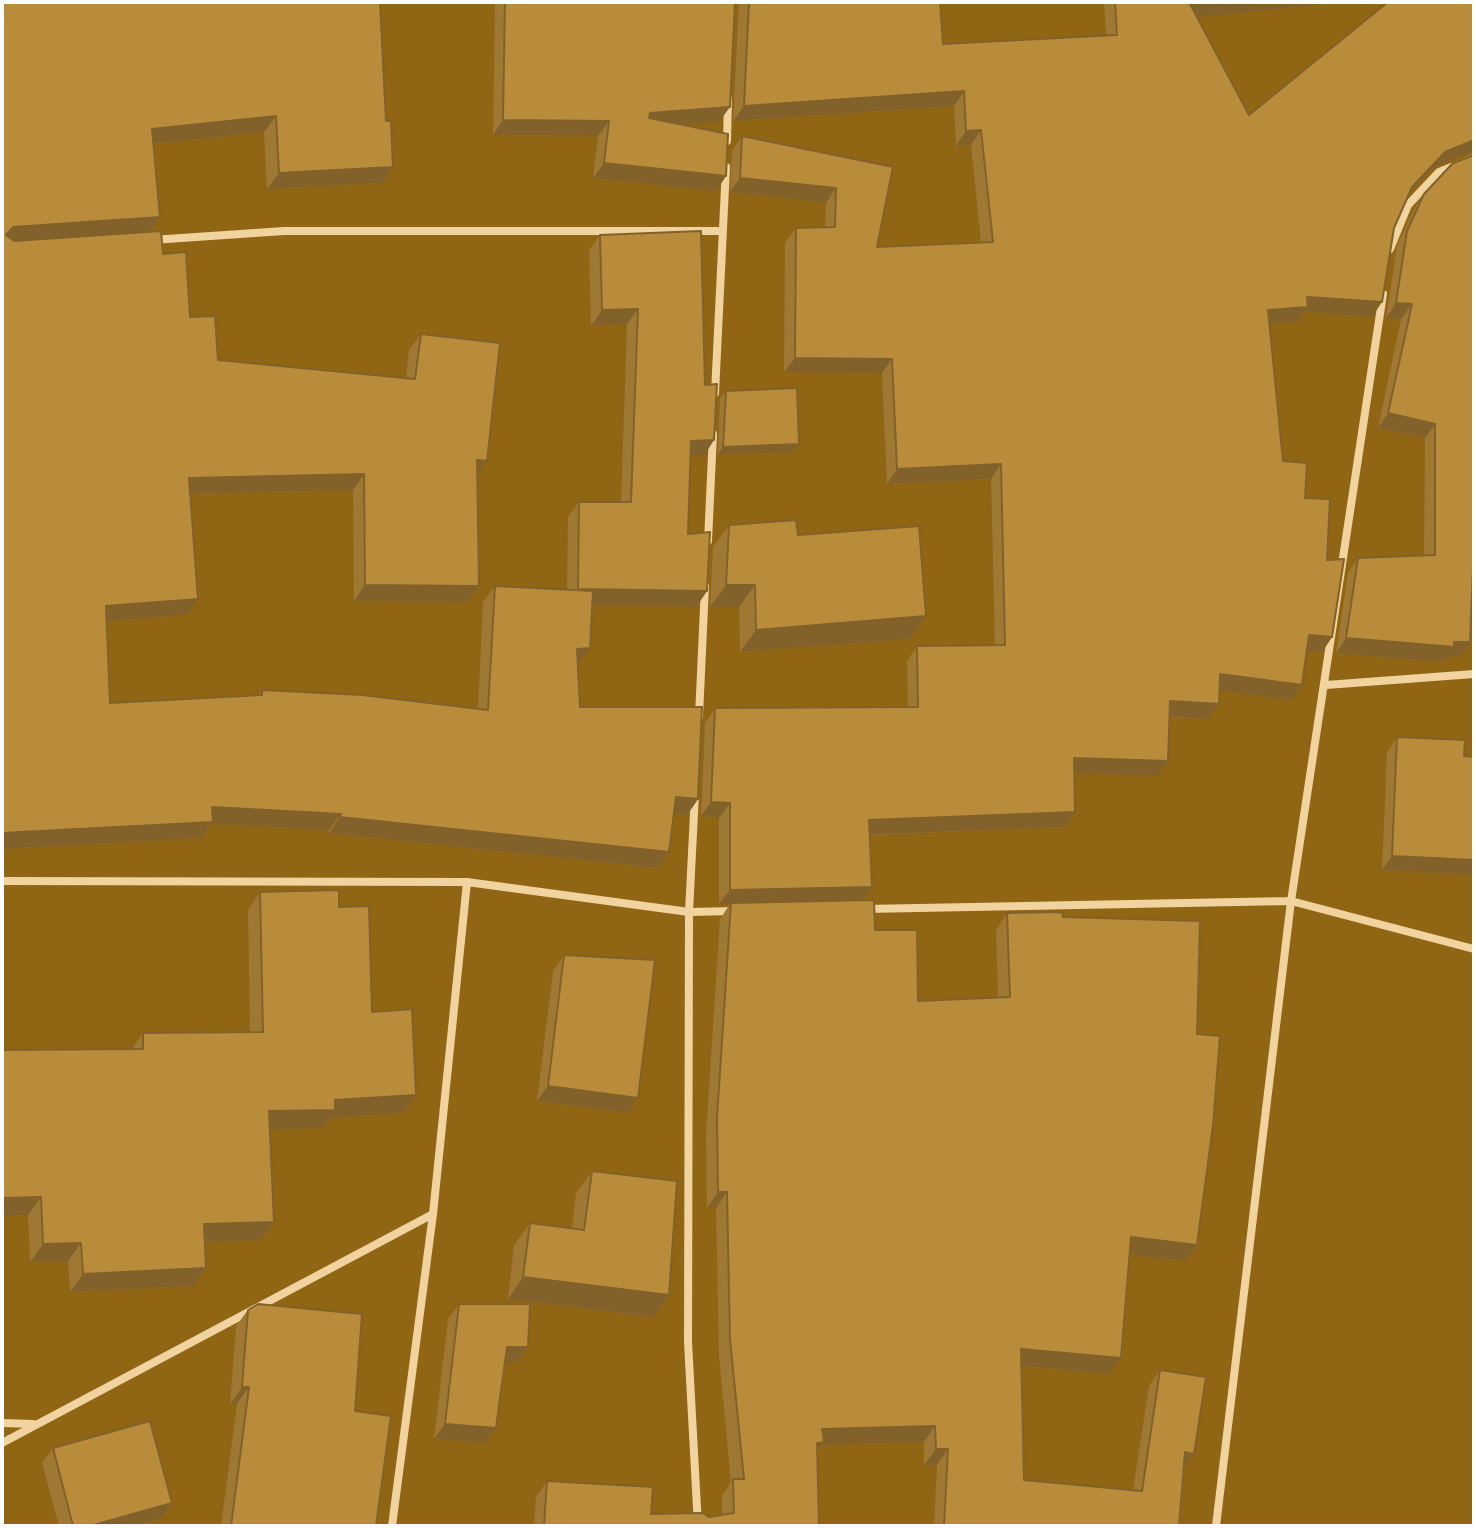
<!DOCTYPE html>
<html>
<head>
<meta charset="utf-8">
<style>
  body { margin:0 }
  #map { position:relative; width:1476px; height:1528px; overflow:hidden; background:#906514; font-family:Cabin,sans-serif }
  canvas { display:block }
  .frame { position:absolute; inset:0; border:4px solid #fff; pointer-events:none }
</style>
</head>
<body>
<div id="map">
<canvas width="1476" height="1528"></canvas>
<div class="frame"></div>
</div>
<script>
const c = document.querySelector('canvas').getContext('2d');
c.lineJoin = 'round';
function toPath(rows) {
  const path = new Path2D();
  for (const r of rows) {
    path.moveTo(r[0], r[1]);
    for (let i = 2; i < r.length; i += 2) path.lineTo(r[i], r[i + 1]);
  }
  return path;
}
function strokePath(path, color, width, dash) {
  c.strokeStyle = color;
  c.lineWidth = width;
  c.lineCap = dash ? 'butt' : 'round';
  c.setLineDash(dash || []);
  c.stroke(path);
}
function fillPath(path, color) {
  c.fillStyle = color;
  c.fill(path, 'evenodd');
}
const street = toPath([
  [727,141,728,99],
  [152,240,284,231,723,231],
  [1390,249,1408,205,1439,172,1474,158],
  [715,393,726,167],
  [708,541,713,434],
  [1326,685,1474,674],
  [699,716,705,586],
  [695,794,689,912,688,1342,698,1526],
  [2,881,467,882,689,912,735,911],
  [865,909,1291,901,1474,949],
  [2,1423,33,1424],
  [2,1443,433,1214],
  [392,1526,433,1214,467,882],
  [1216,1526,1291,901,1383,294]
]);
const wall = toPath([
  [2,2,380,2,382,183,267,189,264,132,153,144,160,217,150,232,163,254,190,317,218,360,406,378,409,350,421,334,487,461,477,475,479,586,467,602,354,601,353,490,190,494,198,599,187,615,107,621,110,703,259,695,262,690,478,709,483,602,495,586,567,590,568,517,579,502,621,502,627,324,591,326,589,250,600,235,701,231,704,456,690,456,688,534,707,591,696,607,593,605,579,664,578,664,580,707,698,799,687,815,674,814,658,868,329,833,329,830,211,824,201,838,2,849],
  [495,2,735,2,719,122,683,124,726,176,716,191,593,178,598,136,493,135],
  [739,2,940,2,943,44,1106,35,1104,2,1348,2,1197,17,1249,115,1471,152,1434,167,1409,194,1394,228,1372,317,1304,312,1297,322,1269,324,1283,461,1305,498,1327,560,1332,637,1322,652,1307,650,1291,700,1220,690,1219,704,1208,719,1169,717,1158,776,1074,773,1075,812,1065,827,869,835,872,887,863,900,875,930,918,1001,998,998,996,930,1007,913,1063,917,1197,1034,1197,1245,1186,1261,1129,1255,1109,1374,1021,1366,1024,1480,1133,1490,1149,1386,1160,1370,1194,1454,1184,1469,1179,1526,934,1526,937,1465,924,1465,924,1442,822,1445,817,1451,819,1526,534,1526,536,1497,547,1481,651,1514,709,1517,722,1515,722,1496,731,1482,719,1356,716,1208,707,1208,706,1134,720,919,730,904,719,904,719,818,701,816,705,723,715,708,908,707,907,661,917,646,995,645,991,479,887,484,882,373,784,372,785,243,796,228,825,227,826,203,730,192,732,151,742,136,893,167,877,247,981,242,971,145,956,146,954,106,733,121],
  [1424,194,1459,657,1447,657,1443,662,1336,653,1348,573,1358,558,1424,555,1425,438,1378,428,1401,319,1386,318,1397,246,1414,209],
  [726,391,794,452,718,455,720,399],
  [729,525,798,535,926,616,910,639,740,652,739,607,710,607,713,547],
  [1397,737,1464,756,1474,757,1474,875,1382,870,1387,752],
  [260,892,339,907,372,1012,416,1095,403,1113,330,1118,322,1128,270,1129,274,1222,261,1240,205,1242,206,1268,194,1286,70,1292,68,1261,30,1262,28,1215,2,1216,2,1050,132,1049,143,1033,250,1032,248,910],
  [564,955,627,1113,537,1101,553,971],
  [592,1171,669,1295,654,1317,508,1299,514,1245,530,1223,572,1228,576,1193],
  [459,1304,528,1347,517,1362,505,1362,496,1428,485,1443,434,1439,448,1319],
  [248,1310,355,1411,376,1526,221,1526,237,1404,230,1404,236,1326],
  [53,1448,172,1503,161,1519,135,1526,59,1526,42,1463]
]);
const shadedWall = toPath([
  [1211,2,1348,2,1180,19,1190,4],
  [964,91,954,106,733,121,744,106],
  [730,107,719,122,639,127,650,113],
  [276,116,264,132,141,145,152,129],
  [503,120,609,121,598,136,493,135],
  [981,130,971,145,956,146,966,131],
  [1474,140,1474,152,1471,152,1434,167,1402,202,1412,187,1445,152],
  [604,163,726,176,716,191,593,178],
  [393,167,382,183,267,189,279,173],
  [740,178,836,188,826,203,730,192],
  [160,217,149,233,2,242,13,227],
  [1307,297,1382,302,1372,317,1304,312,1297,322,1258,325,1268,310],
  [1396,303,1412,304,1401,319,1386,318],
  [638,309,627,324,591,326,602,310],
  [795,358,892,359,882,373,784,372],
  [1388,413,1435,424,1425,438,1378,428],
  [714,440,704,456,680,457,691,441],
  [799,444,794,452,718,455,723,447],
  [477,460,487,461,476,477],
  [1001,464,991,479,887,484,897,469],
  [364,474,353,490,178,494,189,478],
  [365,585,479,586,467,602,354,601],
  [726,585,755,585,739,607,710,607],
  [578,589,707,591,696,607,567,605],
  [198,599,187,615,95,622,106,606],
  [926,616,910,639,740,652,756,630],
  [1309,635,1332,637,1322,652,1299,650],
  [1346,638,1454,642,1470,642,1459,657,1447,657,1443,662,1336,653],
  [590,648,579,664,566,665,577,649],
  [1220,674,1302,685,1291,700,1210,689],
  [1170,701,1219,704,1208,719,1160,716],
  [1074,758,1168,761,1158,776,1064,773],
  [676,797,698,799,687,815,665,814],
  [711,802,730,803,719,818,701,816],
  [212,807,341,814,329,830,211,824,201,838,2,849,2,833],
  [1075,812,1065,827,858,835,869,820],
  [340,817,669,852,658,868,329,833],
  [1392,856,1474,860,1474,875,1382,870],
  [872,887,862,902,719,904,730,890],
  [548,1086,638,1098,627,1113,537,1101],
  [416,1095,403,1113,330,1118,322,1128,256,1130,269,1111,335,1100],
  [718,1192,727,1192,716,1208,707,1208],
  [41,1197,28,1215,2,1216,2,1198],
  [274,1222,261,1240,192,1243,204,1224],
  [1131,1237,1197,1245,1186,1261,1119,1254],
  [81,1243,68,1261,30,1262,43,1244],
  [206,1268,194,1286,70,1292,83,1274],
  [523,1277,669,1295,654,1317,508,1299],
  [507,1347,528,1347,517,1362,496,1362],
  [1021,1349,1121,1358,1109,1374,1010,1365],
  [242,1387,249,1387,237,1404,230,1404],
  [445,1424,496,1428,485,1443,434,1439],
  [935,1426,924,1442,822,1445,812,1458,822,1429],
  [936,1449,948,1449,937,1465,924,1465],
  [1185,1452,1194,1454,1183,1470],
  [172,1503,161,1519,135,1526,90,1526]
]);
const building = toPath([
  [2,2,380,2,386,121,391,121,393,167,279,173,276,116,152,129,160,217,13,227,6,235,14,241,161,231,163,254,186,252,190,317,215,316,218,360,415,379,421,334,500,343,487,461,477,460,479,586,365,585,364,474,189,478,198,599,106,606,110,703,262,695,262,690,362,695,488,710,495,586,593,591,590,648,577,649,580,707,702,707,698,799,676,797,669,852,340,817,341,814,212,807,213,822,2,833,2,2],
  [505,2,735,2,730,107,650,113,649,118,728,134,726,176,604,163,609,121,503,120,505,2],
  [749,2,940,2,943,44,1117,35,1115,2,1211,2,1190,4,1249,115,1388,2,1474,2,1474,140,1445,152,1412,187,1394,228,1382,302,1307,297,1308,307,1268,310,1283,461,1307,463,1305,498,1330,499,1327,560,1344,559,1332,637,1309,635,1302,685,1220,674,1219,704,1170,701,1168,761,1074,758,1075,812,869,820,872,887,730,890,730,803,711,802,715,708,918,707,917,646,1005,645,1001,464,897,469,892,359,795,358,796,228,835,227,836,188,740,178,742,136,893,167,877,247,993,242,981,130,966,131,964,91,744,106,749,2],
  [1474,155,1474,544,1470,642,1454,642,1454,647,1346,638,1358,558,1435,555,1435,424,1388,413,1412,304,1396,303,1407,231,1424,194,1453,163,1474,155],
  [701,231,705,385,717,384,714,440,691,441,688,534,710,532,707,591,578,589,579,502,631,502,638,309,602,310,600,235,701,231],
  [797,388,799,444,723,447,726,391,797,388],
  [796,520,798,535,919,526,926,616,756,630,755,585,726,585,729,525,796,520],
  [1397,737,1465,740,1464,756,1474,757,1474,860,1392,856,1397,737],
  [339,890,339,907,369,906,372,1012,412,1009,416,1095,335,1100,335,1110,269,1111,274,1222,204,1224,206,1268,83,1274,81,1243,43,1244,41,1197,2,1198,2,1050,143,1049,143,1033,263,1032,260,892,339,890],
  [874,900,875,930,917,930,918,1001,1010,997,1007,913,1062,912,1063,917,1200,921,1197,1034,1220,1036,1213,1125,1197,1245,1131,1237,1121,1358,1021,1349,1024,1480,1142,1491,1160,1370,1206,1377,1194,1454,1185,1452,1179,1526,944,1526,948,1449,936,1449,935,1426,822,1429,824,1442,817,1443,819,1526,544,1526,547,1481,653,1487,651,1514,703,1513,709,1517,734,1513,733,1479,744,1479,730,1340,727,1192,718,1192,717,1118,731,903,874,900],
  [564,955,655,960,638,1098,548,1086,564,955],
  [592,1171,677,1181,669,1295,523,1277,530,1223,584,1230,592,1171],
  [258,1304,362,1314,355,1411,391,1416,376,1526,231,1526,249,1387,242,1387,248,1310,258,1304],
  [459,1304,530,1304,528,1347,507,1347,496,1428,445,1424,459,1304],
  [150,1421,172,1503,90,1526,73,1526,53,1448,150,1421]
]);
strokePath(street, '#f1d39f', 8);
fillPath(wall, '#9f7834');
fillPath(shadedWall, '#82622a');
fillPath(building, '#b98c3c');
strokePath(building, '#82622a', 2);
</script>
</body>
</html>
